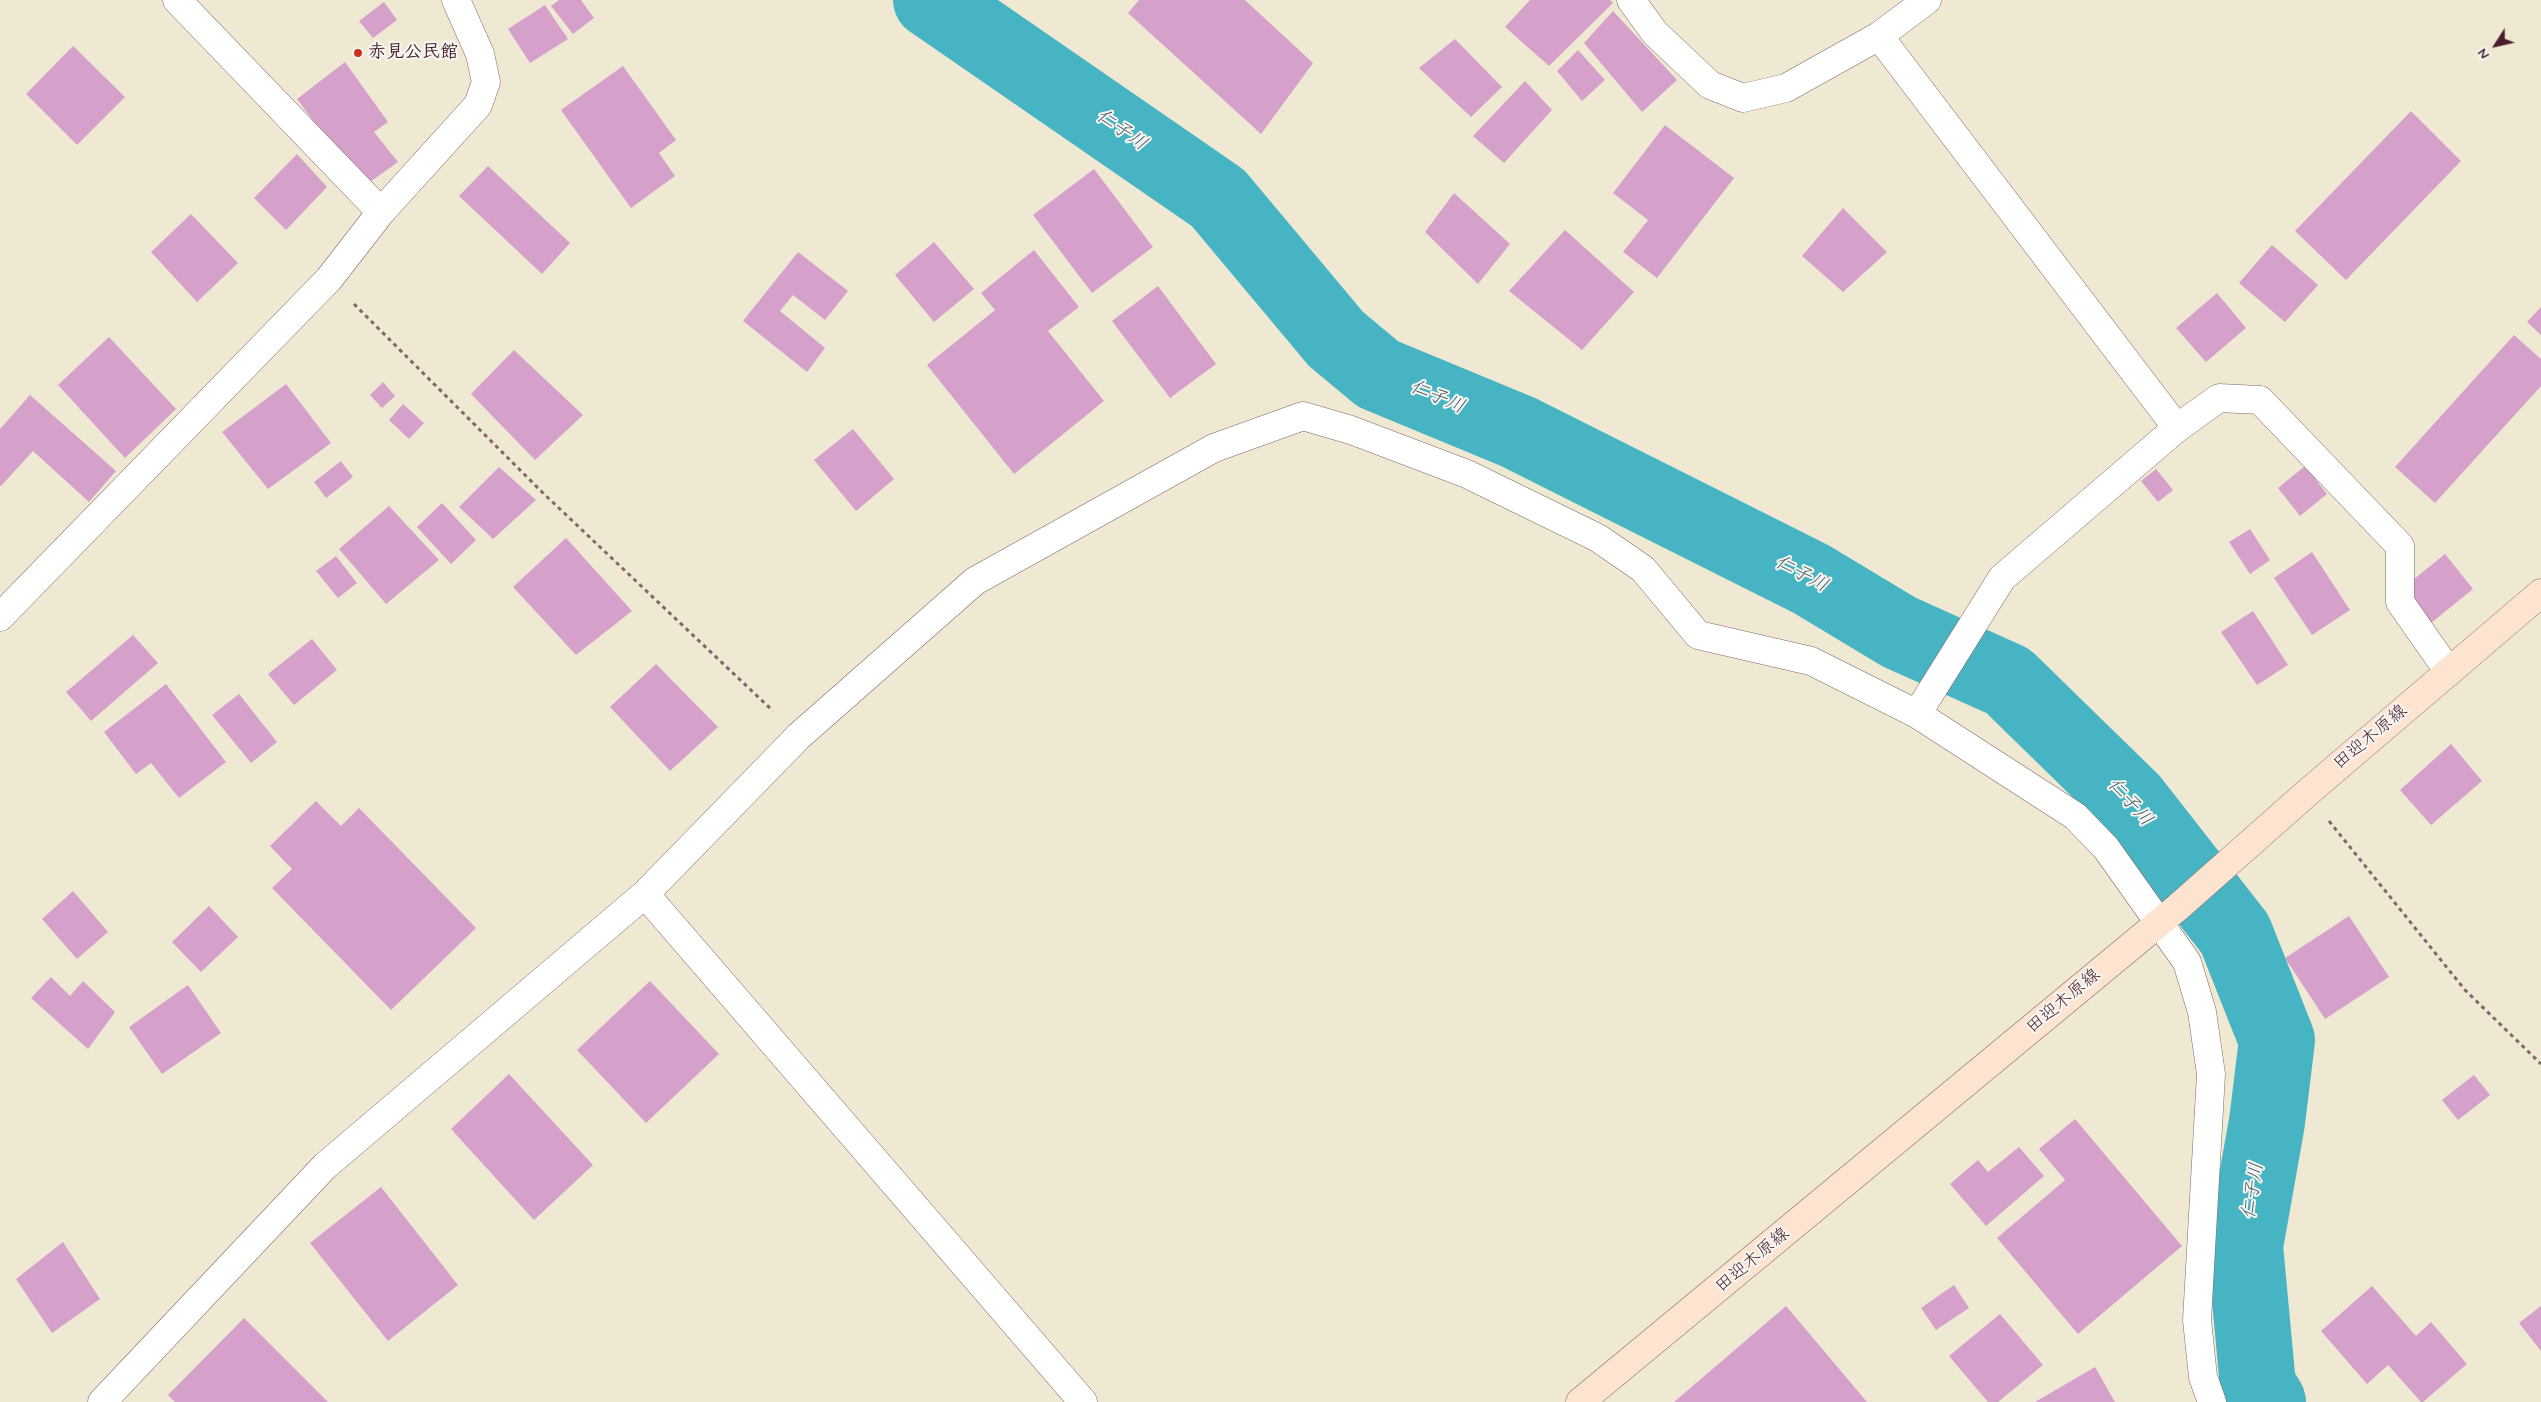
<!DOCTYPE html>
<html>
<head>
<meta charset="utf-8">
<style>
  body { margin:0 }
  #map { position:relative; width:2541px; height:1402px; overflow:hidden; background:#efe9d4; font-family:Mynerve,sans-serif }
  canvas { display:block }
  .north { position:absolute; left:2471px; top:20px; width:50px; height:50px; -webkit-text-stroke:4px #f6f6f2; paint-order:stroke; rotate:235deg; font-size:14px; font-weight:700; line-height:20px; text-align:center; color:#4a1f2b }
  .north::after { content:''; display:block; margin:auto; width:18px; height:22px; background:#4a1f2b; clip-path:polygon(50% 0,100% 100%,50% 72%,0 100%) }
</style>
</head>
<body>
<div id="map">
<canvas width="2541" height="1402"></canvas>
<div class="north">N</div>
</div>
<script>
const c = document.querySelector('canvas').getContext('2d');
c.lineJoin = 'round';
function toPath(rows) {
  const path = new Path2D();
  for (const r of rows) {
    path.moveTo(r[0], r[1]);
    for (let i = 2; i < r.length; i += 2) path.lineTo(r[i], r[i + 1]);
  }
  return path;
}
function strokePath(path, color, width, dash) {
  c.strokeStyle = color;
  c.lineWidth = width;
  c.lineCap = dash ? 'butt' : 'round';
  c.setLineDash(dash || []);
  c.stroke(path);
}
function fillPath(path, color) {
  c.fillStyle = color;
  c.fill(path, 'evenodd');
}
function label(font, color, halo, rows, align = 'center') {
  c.font = font + ' Mynerve,"Klee One",sans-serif';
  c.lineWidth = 4;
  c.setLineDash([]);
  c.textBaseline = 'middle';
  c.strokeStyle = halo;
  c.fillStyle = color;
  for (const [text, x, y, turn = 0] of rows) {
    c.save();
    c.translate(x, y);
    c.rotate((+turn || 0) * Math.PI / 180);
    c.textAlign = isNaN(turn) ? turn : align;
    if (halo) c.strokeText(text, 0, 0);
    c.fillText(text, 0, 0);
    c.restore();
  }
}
const river = toPath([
  [931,0,1218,198,1336,339,1378,374,1518,432,1811,579,1899,632,2008,681,2131,801,2235,934,2277,1040,2267,1122,2245,1246,2258,1386,2268,1402]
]);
const building = toPath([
  [559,0,581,0,594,18,573,34,551,6],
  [1139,0,1245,0,1313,63,1261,134,1128,13],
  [1530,0,1610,0,1613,3,1549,66,1505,27],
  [384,2,397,20,373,38,359,21],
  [545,5,568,39,530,63,508,29],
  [1613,11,1677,80,1642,112,1584,43],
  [1455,39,1502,87,1471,117,1419,68],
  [73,46,125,97,77,145,26,94],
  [1578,50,1605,80,1582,101,1557,71],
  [345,62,388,122,374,132,398,162,363,187,297,99],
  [623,66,676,140,659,153,675,176,631,208,561,110],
  [1525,81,1552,110,1504,163,1473,136],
  [2411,111,2461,161,2346,280,2295,231],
  [1665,125,1734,178,1657,278,1623,252,1648,220,1613,193],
  [297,154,327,187,286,230,254,198],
  [488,166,570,243,542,274,459,196],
  [1094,169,1153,247,1092,293,1033,215],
  [1454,193,1510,244,1478,284,1425,232],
  [1843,208,1887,252,1843,292,1802,256],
  [191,214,238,263,197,302,151,252],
  [1565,230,1634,292,1582,350,1509,291],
  [934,242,974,289,934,322,895,275],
  [2272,245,2318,285,2285,322,2239,283],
  [1034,250,1079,307,1048,331,1104,401,1014,474,927,365,995,310,981,293],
  [798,252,848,291,825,320,793,295,780,311,825,348,807,372,743,321],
  [1158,286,1216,364,1170,398,1112,321],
  [2217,293,2246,328,2206,362,2176,328],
  [2541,307,2541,335,2527,322],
  [2514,335,2541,359,2541,386,2435,503,2395,467],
  [109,337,176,409,125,458,58,385],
  [514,350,583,415,535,460,471,394],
  [383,382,395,396,382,408,370,395],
  [286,384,331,443,268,489,222,432],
  [30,395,116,471,89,502,33,451,1,486,0,485,0,429],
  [403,404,424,423,409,439,389,420],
  [853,429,894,479,856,511,814,460],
  [341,461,353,477,326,498,314,482],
  [2305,466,2327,494,2300,516,2278,488],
  [499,467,536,500,493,539,459,507],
  [2156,469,2173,490,2158,502,2141,481],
  [442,503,476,540,451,564,417,527],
  [389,506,439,560,386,604,339,549],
  [2250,529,2270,560,2250,574,2229,542],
  [566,538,632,611,576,655,513,587],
  [2312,552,2350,610,2312,635,2274,578],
  [2445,554,2473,589,2431,623,2403,588],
  [336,556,357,583,338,598,316,571],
  [2253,611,2288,665,2257,685,2221,632],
  [133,635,158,663,91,721,66,692],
  [312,639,337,670,294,705,268,674],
  [656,664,718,727,670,771,610,707],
  [166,684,226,762,179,798,151,763,136,774,104,732],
  [239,694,277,742,251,763,212,715],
  [2451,744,2482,781,2431,825,2400,790],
  [316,801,341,826,359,808,476,928,391,1010,272,888,292,869,270,846],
  [73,891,108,932,77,959,42,919],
  [209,906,238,937,201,972,172,942],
  [2349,916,2389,977,2325,1019,2285,958],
  [51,977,70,996,83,981,115,1012,88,1049,31,998],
  [650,981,719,1054,646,1123,577,1050],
  [188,985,221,1033,162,1074,129,1027],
  [509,1074,593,1165,534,1220,451,1129],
  [2474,1075,2490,1095,2458,1120,2442,1100],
  [2075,1119,2182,1246,2078,1334,1997,1238,2065,1180,2039,1149],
  [2019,1147,2044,1176,1986,1226,1950,1184,1978,1160,1988,1172],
  [381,1187,458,1285,388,1341,310,1243],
  [63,1242,100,1299,52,1333,16,1279],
  [1954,1285,1969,1308,1936,1330,1921,1308],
  [2372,1286,2416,1336,2431,1322,2467,1364,2423,1402,2421,1402,2388,1365,2367,1384,2321,1331],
  [1786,1306,1867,1402,1674,1402],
  [2541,1306,2541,1351,2519,1323],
  [2000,1314,2043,1365,1998,1402,1988,1402,1949,1356],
  [244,1318,328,1402,175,1402,168,1395],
  [2095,1367,2115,1402,2035,1402]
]);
const path = toPath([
  [354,304,542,492,773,711],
  [2329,821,2465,990,2541,1064]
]);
const street = toPath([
  [177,0,381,212],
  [1631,0,1655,33,1710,85,1743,98,1786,88,1879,36,1927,0],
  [1879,36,2177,428],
  [0,617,329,279,381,212,478,105,486,82,480,54,456,0],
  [1917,714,2002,578,2177,428,2219,398,2260,400,2400,546,2400,602,2449,672],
  [645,894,1083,1402],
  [102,1402,325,1166,645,894,799,736,975,581,1214,448,1303,416,1351,430,1467,474,1598,538,1643,569,1698,635,1811,661,1917,714,2075,816,2106,848,2187,962,2202,1012,2211,1074,2197,1320,2203,1377,2212,1402]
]);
const secondary = toPath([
  [1580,1402,2177,908,2307,793,2541,593]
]);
const markers = [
  [358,53,5,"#c8321e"]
];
const poiNames = [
  ["赤見公民館",368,53]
];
const streetNames = [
  ["田迎木原線",2371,738,-40],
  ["田迎木原線",2064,1002,-40],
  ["田迎木原線",1753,1261,-40]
];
const waterNames = [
  ["仁子川",1121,131,35],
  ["仁子川",1437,398,23],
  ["仁子川",1801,575,28],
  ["仁子川",2129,803,48],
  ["仁子川",2254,1191,-81]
];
strokePath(river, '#46b4c2', 76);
fillPath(building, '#d5a1ca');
strokePath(street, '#846666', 29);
strokePath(secondary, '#846666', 29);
strokePath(path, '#846666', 3, [4, 4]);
strokePath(street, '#fff', 28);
strokePath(secondary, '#fde4d1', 28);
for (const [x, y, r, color] of markers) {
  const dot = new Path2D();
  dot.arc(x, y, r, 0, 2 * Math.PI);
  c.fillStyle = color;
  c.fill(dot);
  strokePath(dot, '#f6f6f2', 2);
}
label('bold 18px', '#4a1f2b', '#f6f6f2', poiNames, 'left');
label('18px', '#4a1f2b', '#f6f6f2', streetNames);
label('italic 19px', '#485b67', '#f6f6f2', waterNames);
</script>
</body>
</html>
